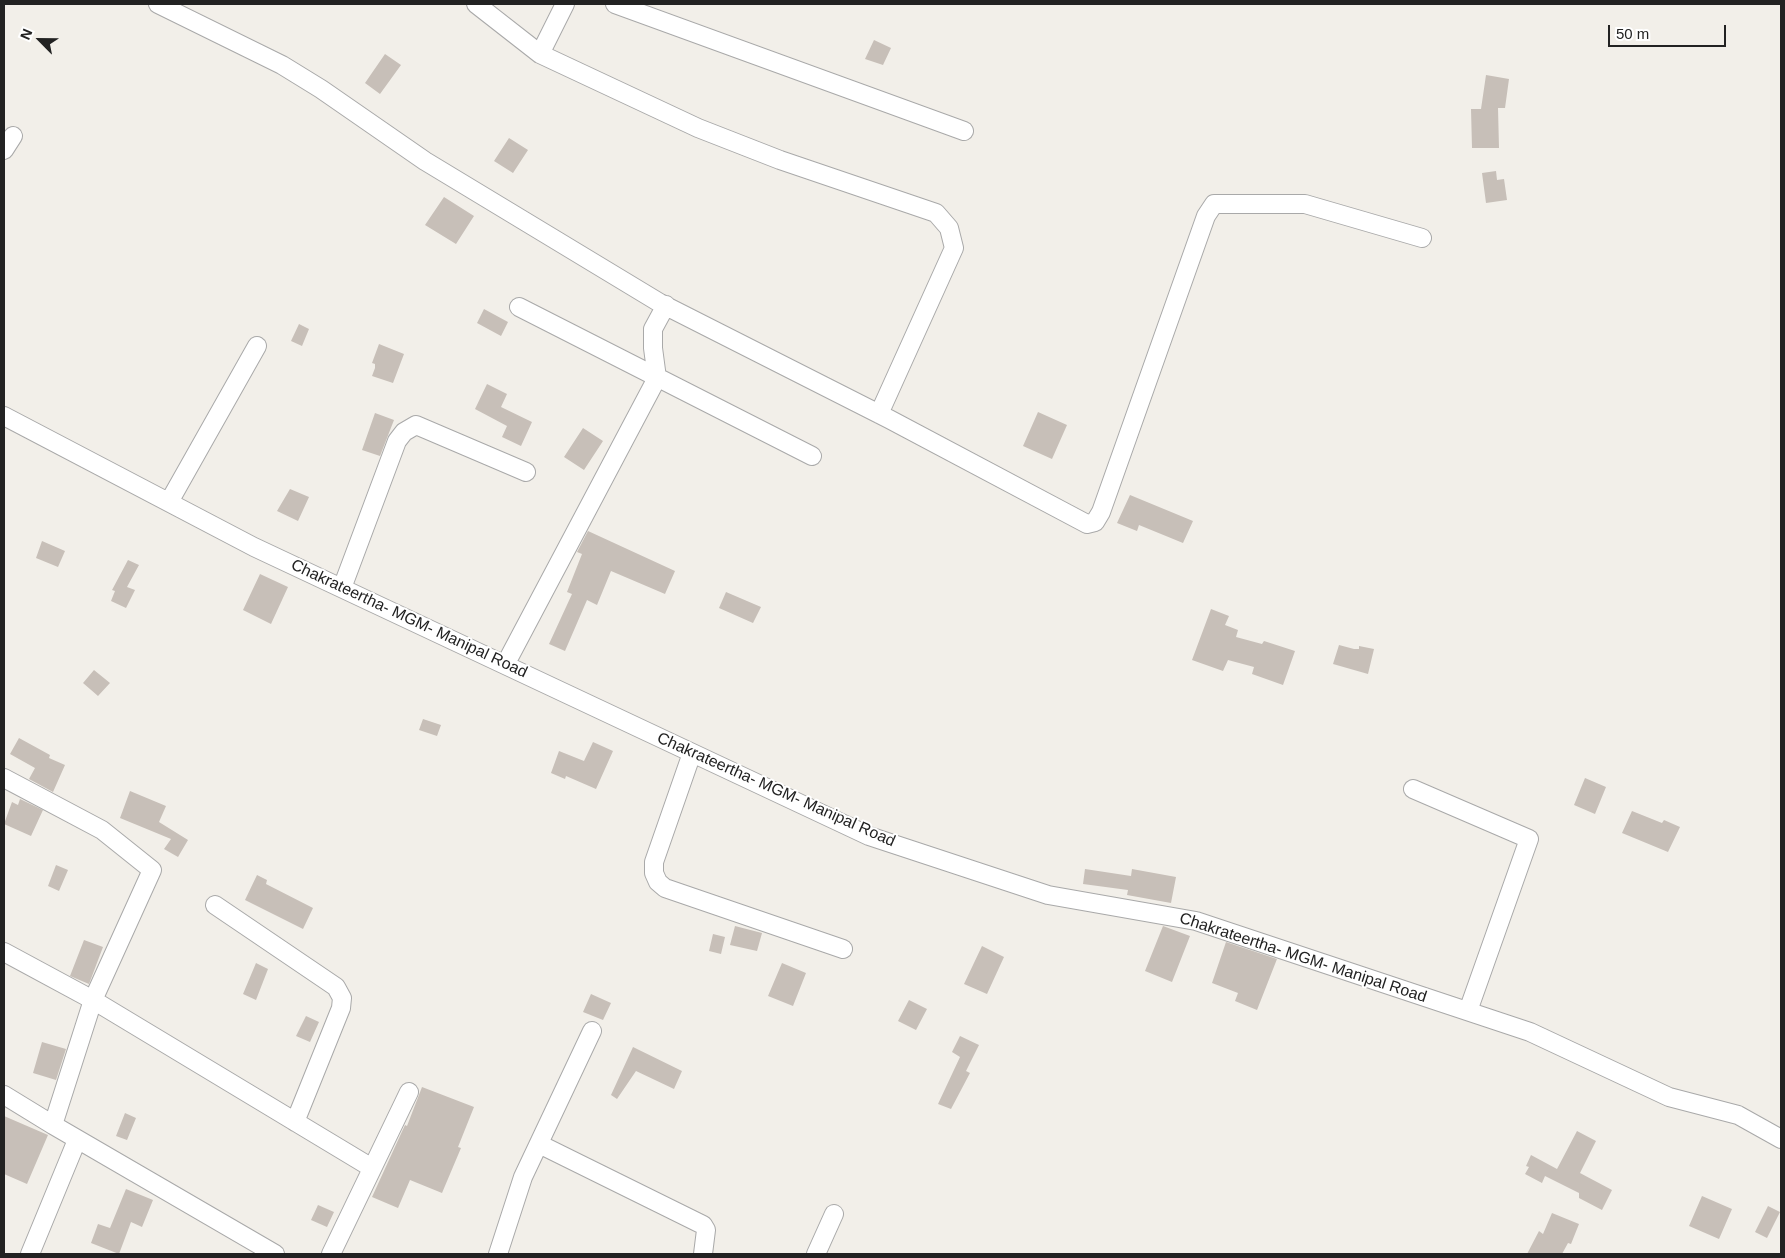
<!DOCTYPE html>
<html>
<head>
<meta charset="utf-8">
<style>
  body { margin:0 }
  #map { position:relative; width:1785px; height:1258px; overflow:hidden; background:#f2efe9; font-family:Arial,sans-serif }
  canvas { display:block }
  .frame { position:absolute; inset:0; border:5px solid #222; pointer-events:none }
  .north { position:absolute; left:15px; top:15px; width:50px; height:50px; -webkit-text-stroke:4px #fff; paint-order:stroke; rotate:293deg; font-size:14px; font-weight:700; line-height:20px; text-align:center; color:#222 }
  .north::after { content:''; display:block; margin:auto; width:18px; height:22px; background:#222; clip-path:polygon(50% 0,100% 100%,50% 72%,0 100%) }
  .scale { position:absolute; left:1608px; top:25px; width:118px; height:22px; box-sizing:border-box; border:2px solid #222; border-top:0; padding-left:6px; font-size:15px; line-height:18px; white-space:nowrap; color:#222; -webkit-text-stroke:4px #fff; paint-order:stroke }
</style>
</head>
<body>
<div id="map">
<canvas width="1785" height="1258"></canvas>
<div class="frame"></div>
<div class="north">N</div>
<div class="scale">50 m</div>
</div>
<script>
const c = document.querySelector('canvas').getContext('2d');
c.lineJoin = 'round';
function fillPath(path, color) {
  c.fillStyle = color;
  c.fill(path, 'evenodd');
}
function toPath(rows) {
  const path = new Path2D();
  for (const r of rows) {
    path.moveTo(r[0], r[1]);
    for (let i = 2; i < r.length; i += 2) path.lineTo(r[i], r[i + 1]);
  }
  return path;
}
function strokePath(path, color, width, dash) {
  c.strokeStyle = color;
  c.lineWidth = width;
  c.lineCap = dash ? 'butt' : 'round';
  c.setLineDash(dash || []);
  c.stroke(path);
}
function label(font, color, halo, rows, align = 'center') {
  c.font = font + ' Arial,sans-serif';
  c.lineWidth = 4;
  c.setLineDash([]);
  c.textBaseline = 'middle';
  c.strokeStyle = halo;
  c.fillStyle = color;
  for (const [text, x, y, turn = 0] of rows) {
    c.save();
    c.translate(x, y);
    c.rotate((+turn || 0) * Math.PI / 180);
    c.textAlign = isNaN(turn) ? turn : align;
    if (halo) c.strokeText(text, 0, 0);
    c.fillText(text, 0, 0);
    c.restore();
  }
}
const building = toPath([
  [874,40,891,48,883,65,865,59],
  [385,54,401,65,380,94,365,83],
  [1486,75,1509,79,1505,108,1498,108,1499,148,1472,148,1471,109,1481,109],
  [509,138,528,150,513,173,494,161],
  [1496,171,1497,180,1504,179,1507,200,1486,203,1482,173],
  [444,197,474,216,456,244,425,225],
  [484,309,508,322,501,336,477,323],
  [299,324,309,329,302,346,291,341],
  [379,344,404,354,393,383,372,376,375,368,375,364,372,363],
  [487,384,507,394,501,407,532,422,521,446,502,437,507,426,475,409],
  [1038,412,1067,425,1052,459,1023,446],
  [375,413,394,420,380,456,362,450],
  [583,428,603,441,584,470,564,457],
  [290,489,309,497,298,521,277,511],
  [1130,495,1193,521,1183,543,1139,525,1137,531,1117,523],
  [588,531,675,571,665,594,611,571,597,605,587,600,565,651,549,644,572,594,567,592,582,554,577,552],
  [42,541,65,551,58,567,36,558],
  [128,560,139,565,127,587,135,590,126,608,111,601,115,591,112,590],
  [260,574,288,587,271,624,243,610],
  [726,592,761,607,753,623,719,608],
  [1211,609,1229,616,1225,625,1238,630,1236,637,1262,644,1264,641,1295,651,1283,685,1252,674,1254,667,1228,660,1223,671,1192,660],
  [1339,645,1354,649,1359,649,1359,646,1374,649,1368,674,1333,664],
  [94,670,110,683,98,696,83,683],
  [423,719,441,725,437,736,419,730],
  [19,738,50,755,49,758,65,765,53,792,29,779,35,768,10,754],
  [593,742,613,751,596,789,566,776,565,779,551,773,559,751,584,761],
  [1585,778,1606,787,1595,814,1574,805],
  [130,791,166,806,159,822,188,840,178,857,164,849,171,839,120,818],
  [20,799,43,810,31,836,4,824,12,802,18,805],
  [1632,811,1662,823,1664,820,1680,827,1668,852,1622,833],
  [56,865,68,870,59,891,48,886],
  [1085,869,1131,876,1132,869,1176,877,1171,903,1127,895,1128,890,1083,884],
  [257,875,267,880,266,884,313,908,303,929,245,900],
  [735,926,762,933,757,951,730,945],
  [1163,926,1190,936,1172,982,1145,971],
  [713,934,725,937,721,954,709,951],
  [84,940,103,947,89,984,70,976],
  [1226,942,1277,959,1257,1010,1235,1001,1238,993,1212,983],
  [982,946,1004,957,987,994,964,984],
  [256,963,268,969,256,1000,243,994],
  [782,963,806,973,793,1006,768,996],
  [591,994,611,1003,603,1020,583,1012],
  [909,1000,927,1009,916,1030,898,1021],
  [306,1016,319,1022,310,1042,296,1036],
  [960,1036,979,1045,966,1071,970,1073,951,1109,938,1104,960,1057,952,1052],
  [42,1042,66,1049,56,1080,33,1073],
  [633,1047,682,1071,674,1089,636,1071,617,1099,611,1095],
  [422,1087,474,1107,458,1147,461,1148,442,1193,410,1180,398,1208,372,1197,405,1125,407,1126],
  [125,1113,136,1118,127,1140,116,1136],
  [4,1116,48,1135,27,1184,4,1174],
  [1577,1131,1596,1141,1580,1173,1612,1190,1602,1210,1579,1198,1579,1193,1545,1176,1542,1183,1525,1174,1529,1167,1526,1166,1531,1155,1557,1169],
  [126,1189,153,1200,142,1227,131,1222,119,1254,91,1243,98,1224,110,1228],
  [1702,1196,1732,1209,1719,1239,1689,1226],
  [318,1205,334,1212,327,1227,311,1220],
  [1768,1206,1780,1212,1767,1238,1755,1232],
  [1552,1213,1579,1224,1571,1244,1568,1243,1562,1254,1527,1254,1539,1231,1543,1234]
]);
const street = toPath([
  [158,4,282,65,321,89,425,161,660,303,889,419,1087,524,1095,522,1101,512,1206,216,1214,204,1305,204,1422,238],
  [476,4,540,54,698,128,780,160,936,213,949,228,954,248,879,414],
  [615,4,964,131],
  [540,54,565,4],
  [4,150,13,136],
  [519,307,812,456],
  [4,416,254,547,869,836,1048,895,1196,921,1530,1032,1669,1097,1738,1115,1781,1139],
  [169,502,257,346],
  [342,588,397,441,404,432,416,425,526,472],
  [505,665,657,378,653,348,653,329,666,305],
  [692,753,654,862,654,873,658,882,665,888,843,949],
  [4,778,102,830,152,870,93,1000,4,952],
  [1413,789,1529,839,1468,1011],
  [215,905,336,987,342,998,341,1008,295,1122],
  [4,1095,53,1125,93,1000,372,1168],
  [53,1125,275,1254],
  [539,1144,703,1225,706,1230,703,1254],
  [30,1254,77,1140],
  [331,1254,409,1092],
  [498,1254,523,1177,592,1031],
  [816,1254,834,1214]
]);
const streetNames = [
  ["Chakrateertha- MGM- Manipal Road",409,619,25],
  ["Chakrateertha- MGM- Manipal Road",776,790,24],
  ["Chakrateertha- MGM- Manipal Road",1303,958,18]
];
fillPath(building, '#c7bfb8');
strokePath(street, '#a9a9a9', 20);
strokePath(street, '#fff', 18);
label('16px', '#222', '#fff', streetNames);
</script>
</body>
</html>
